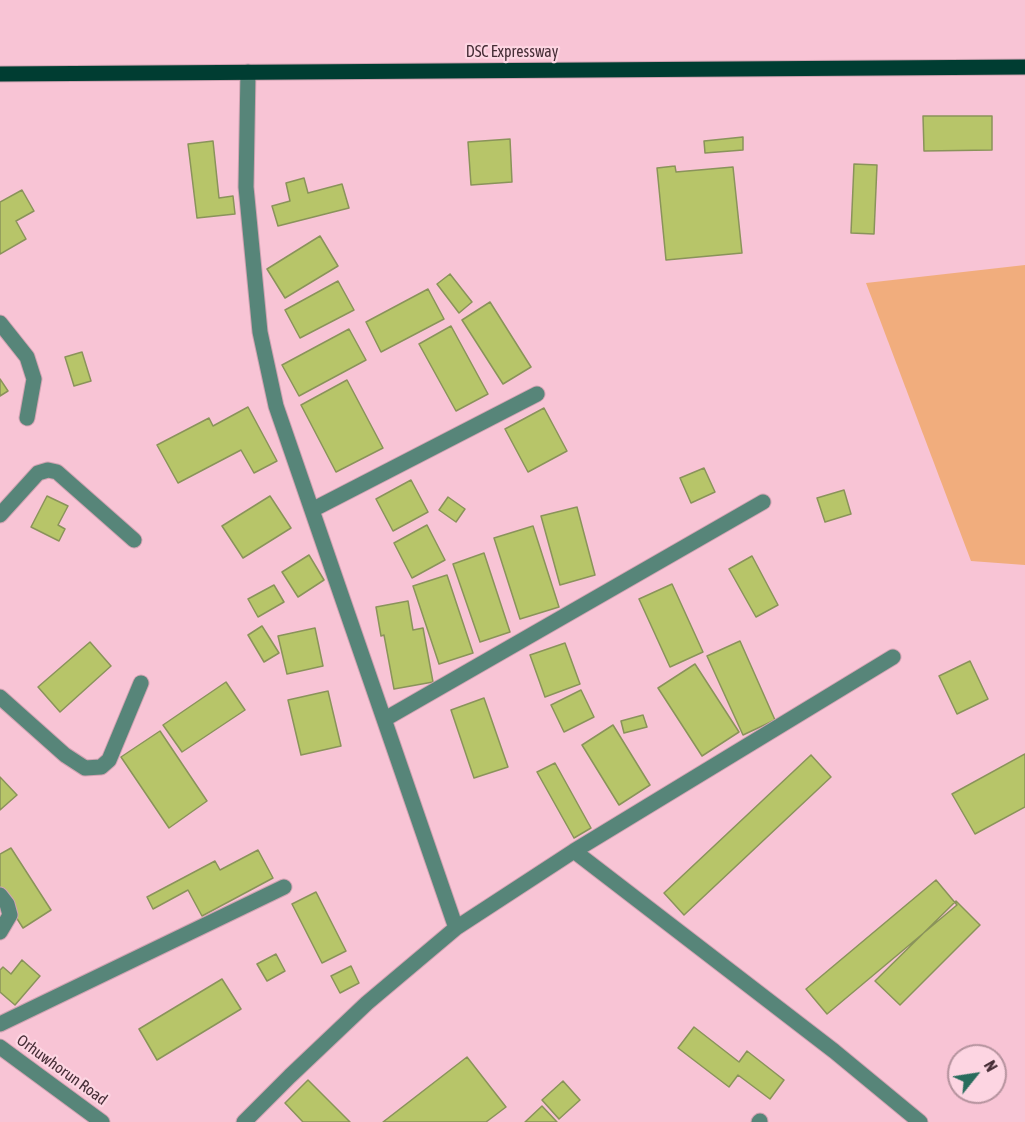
<!DOCTYPE html>
<html>
<head>
<meta charset="utf-8">
<style>
  body { margin:0 }
  #map { position:relative; width:1025px; height:1122px; overflow:hidden; background:#f8c4d5; font-family:"Asap Condensed",sans-serif }
  canvas { display:block }
  .north { position:absolute; left:947px; top:1044px; width:60px; height:60px; box-sizing:border-box; background:#fdd5e2; border:2px solid #b4929d; border-radius:50%; rotate:60deg; font-size:16px; font-weight:700; line-height:24px; text-align:center; color:#462d36 }
  .north::after { content:''; display:block; margin:auto; width:21px; height:27px; background:#296c5d; clip-path:polygon(50% 0,100% 100%,50% 72%,0 100%) }
</style>
</head>
<body>
<div id="map">
<canvas width="1025" height="1122"></canvas>
<div class="north">N</div>
</div>
<script>
const c = document.querySelector('canvas').getContext('2d');
c.lineJoin = 'round';
function fillPath(path, color) {
  c.fillStyle = color;
  c.fill(path, 'evenodd');
}
function toPath(rows) {
  const path = new Path2D();
  for (const r of rows) {
    path.moveTo(r[0], r[1]);
    for (let i = 2; i < r.length; i += 2) path.lineTo(r[i], r[i + 1]);
  }
  return path;
}
function strokePath(path, color, width, dash) {
  c.strokeStyle = color;
  c.lineWidth = width;
  c.lineCap = dash ? 'butt' : 'round';
  c.setLineDash(dash || []);
  c.stroke(path);
}
function label(font, color, halo, rows, align = 'center') {
  c.font = font + ' "Asap Condensed",sans-serif';
  c.lineWidth = 4.5;
  c.setLineDash([]);
  c.textBaseline = 'middle';
  c.strokeStyle = halo;
  c.fillStyle = color;
  for (const [text, x, y, turn = 0] of rows) {
    c.save();
    c.translate(x, y);
    c.rotate((+turn || 0) * Math.PI / 180);
    c.textAlign = isNaN(turn) ? turn : align;
    if (halo) c.strokeText(text, 0, 0);
    c.fillText(text, 0, 0);
    c.restore();
  }
}
const green = toPath([
  [1025,265,1025,565,971,561,866,283]
]);
const building = toPath([
  [923,116,992,116,992,150,924,151,923,116],
  [743,137,743,150,705,153,704,141,743,137],
  [510,139,512,182,471,185,468,142,510,139],
  [213,141,219,198,233,196,235,214,197,218,188,144,213,141],
  [854,164,877,165,874,234,851,233,854,164],
  [675,166,676,172,733,167,742,253,666,260,657,168,675,166],
  [304,178,308,193,342,184,349,208,278,226,272,206,290,201,286,183,304,178],
  [22,190,34,211,16,221,26,239,0,254,0,202,22,190],
  [320,236,338,266,285,298,267,269,320,236],
  [450,274,472,302,459,313,437,284,450,274],
  [338,281,354,310,300,338,285,310,338,281],
  [428,289,444,319,381,352,366,322,428,289],
  [490,302,531,367,503,384,462,320,490,302],
  [451,326,488,394,456,411,419,344,451,326],
  [349,329,366,360,299,396,282,365,349,329],
  [82,352,91,381,74,386,65,357,82,352],
  [0,379,8,391,0,396,0,379],
  [347,380,383,448,336,472,301,405,347,380],
  [248,407,277,461,254,473,241,450,178,483,157,445,209,418,213,426,248,407],
  [544,408,567,451,528,472,505,429,544,408],
  [704,468,715,492,691,503,680,478,704,468],
  [411,480,428,512,393,531,376,499,411,480],
  [844,490,851,514,825,522,817,498,844,490],
  [47,496,68,506,58,525,65,529,59,541,31,527,47,496],
  [270,496,291,528,243,558,222,526,270,496],
  [448,497,465,509,456,522,439,510,448,497],
  [577,507,595,575,560,585,541,516,577,507],
  [427,525,445,560,412,578,394,543,427,525],
  [533,526,559,607,520,619,494,538,533,526],
  [484,553,510,632,480,642,453,564,484,553],
  [309,555,324,580,298,597,282,572,309,555],
  [752,556,778,605,756,617,729,569,752,556],
  [447,575,473,653,439,664,413,586,447,575],
  [672,584,703,652,670,667,639,599,672,584],
  [274,585,284,602,258,617,248,599,274,585],
  [408,601,413,630,423,628,433,682,394,689,384,635,381,636,376,607,408,601],
  [262,626,279,653,264,662,248,635,262,626],
  [315,628,323,666,287,674,278,636,315,628],
  [740,641,775,720,743,735,707,656,740,641],
  [90,642,111,666,60,712,38,687,90,642],
  [565,643,580,684,545,697,530,655,565,643],
  [970,661,988,699,957,714,939,676,970,661],
  [695,664,739,732,702,756,658,688,695,664],
  [226,682,245,710,182,752,163,725,226,682],
  [581,690,594,717,564,732,551,705,581,690],
  [328,691,341,746,301,755,288,700,328,691],
  [484,698,508,767,474,778,451,710,484,698],
  [643,715,647,727,624,733,621,721,643,715],
  [613,725,650,785,619,805,582,745,613,725],
  [160,731,207,801,169,828,121,757,160,731],
  [1025,754,1025,807,975,834,952,794,1025,754],
  [811,755,831,777,684,915,664,893,811,755],
  [555,763,591,828,574,838,537,772,555,763],
  [0,777,17,795,0,810,0,777],
  [11,848,51,910,23,928,0,892,0,854,11,848],
  [258,850,273,878,202,916,188,890,153,909,147,897,215,861,220,870,258,850],
  [936,880,957,905,827,1014,806,989,936,880],
  [316,892,346,951,322,963,292,904,316,892],
  [956,901,980,925,900,1005,875,981,956,901],
  [276,954,285,971,267,981,257,964,276,954],
  [22,960,40,976,15,1005,0,992,0,970,3,967,11,974,22,960],
  [351,966,359,983,340,993,331,976,351,966],
  [222,979,241,1009,157,1060,139,1029,222,979],
  [694,1027,739,1062,747,1051,784,1080,770,1099,738,1075,729,1087,678,1048,694,1027],
  [467,1057,506,1107,486,1122,383,1122,467,1057],
  [308,1080,350,1122,303,1122,285,1103,308,1080],
  [563,1081,580,1100,559,1119,542,1100,563,1081],
  [542,1106,557,1122,525,1122,542,1106]
]);
const minor = toPath([
  [248,72,246,187,260,332,276,406,456,928],
  [0,323,27,357,34,379,27,418],
  [312,510,537,394],
  [0,515,38,473,48,470,57,472,134,540],
  [0,697,65,755,85,768,101,767,109,760,141,683],
  [385,719,763,502],
  [574,851,834,1051,920,1122],
  [0,895,7,904,10,915,0,932],
  [0,1024,284,887],
  [0,1047,102,1122],
  [244,1122,290,1076,367,1003,456,928,574,851,893,657],
  [759,1122,760,1121]
]);
const major = toPath([
  [0,74,1025,67]
]);
const streetNames = [
  ["DSC Expressway",512,52],
  ["Orhuwhorun Road",62,1070,36]
];
fillPath(green, '#f1ad7d');
fillPath(building, '#b7c569');
strokePath(building, '#8a935a', 1.5);
strokePath(minor, '#d1a3b2', 17);
strokePath(major, '#d1a3b2', 17);
strokePath(minor, '#578579', 15);
strokePath(major, '#003d32', 15);
label('16px', '#462d36', '#fdd5e2', streetNames);
</script>
</body>
</html>
